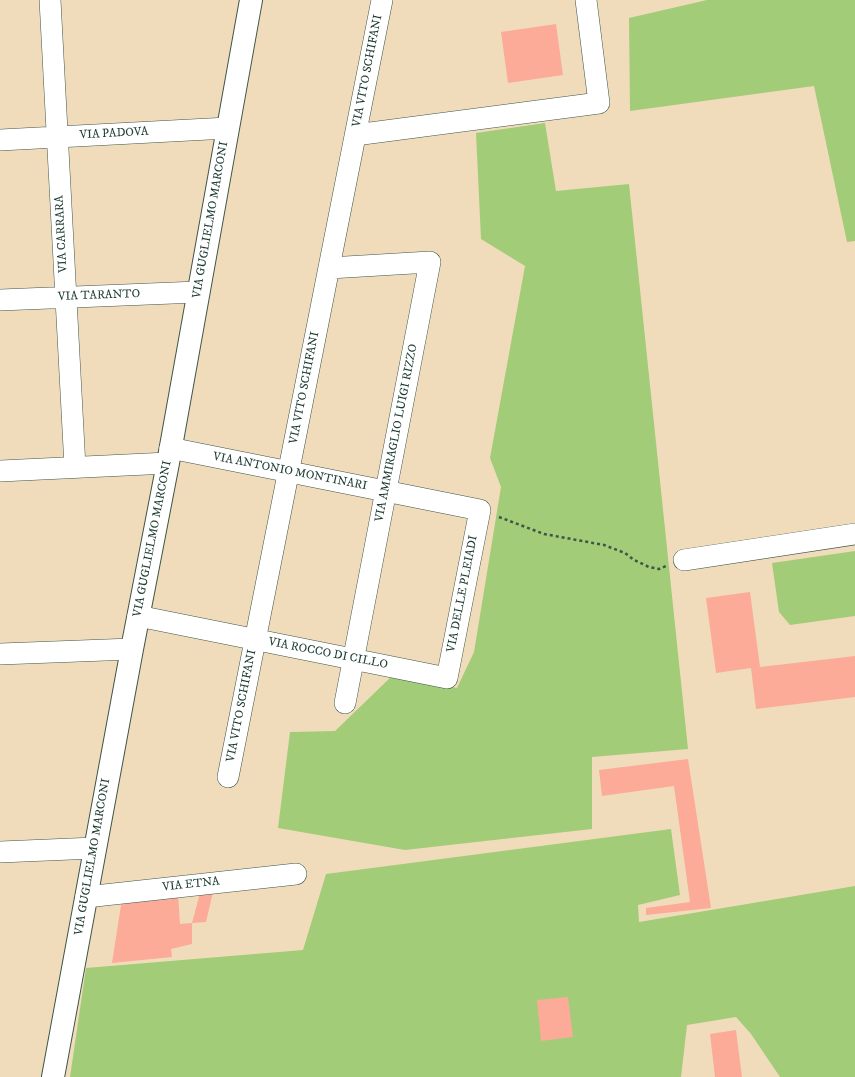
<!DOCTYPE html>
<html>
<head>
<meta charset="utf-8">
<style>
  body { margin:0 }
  canvas { display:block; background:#f0dcbb }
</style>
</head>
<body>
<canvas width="855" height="1077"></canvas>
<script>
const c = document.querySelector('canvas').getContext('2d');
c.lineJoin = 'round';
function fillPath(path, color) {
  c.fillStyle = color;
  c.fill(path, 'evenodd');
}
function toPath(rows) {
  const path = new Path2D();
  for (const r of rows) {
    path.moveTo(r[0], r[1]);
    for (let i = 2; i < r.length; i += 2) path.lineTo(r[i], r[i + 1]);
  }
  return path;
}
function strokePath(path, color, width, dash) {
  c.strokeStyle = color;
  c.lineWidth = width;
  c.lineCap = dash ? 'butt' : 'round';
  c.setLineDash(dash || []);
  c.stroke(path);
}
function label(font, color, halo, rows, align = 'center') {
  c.font = font + ' "IM FELL DW Pica",serif';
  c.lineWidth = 3.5;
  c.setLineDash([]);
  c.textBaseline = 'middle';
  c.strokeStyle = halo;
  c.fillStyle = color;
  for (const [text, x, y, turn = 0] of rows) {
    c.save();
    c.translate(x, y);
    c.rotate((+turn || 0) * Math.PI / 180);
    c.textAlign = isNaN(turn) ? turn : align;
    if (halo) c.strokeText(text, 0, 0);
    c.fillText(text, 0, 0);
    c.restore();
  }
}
const green = toPath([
  [707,0,855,0,855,241,847,242,814,86,630,111,629,18],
  [545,123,556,191,629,184,688,749,592,757,592,829,405,850,278,828,290,732,335,731,393,675,457,688,474,652,501,487,490,458,525,266,481,239,476,133],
  [855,551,855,616,790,625,779,612,772,563],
  [671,829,680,895,638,905,639,922,855,886,855,1077,780,1077,751,1034,736,1017,687,1025,681,1077,70,1077,86,968,303,950,326,874]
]);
const building = toPath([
  [556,24,563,75,508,83,501,32],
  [750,592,760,667,855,656,855,697,756,709,751,668,716,673,706,598],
  [688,759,711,908,646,915,646,908,690,902,674,786,602,796,599,770],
  [213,892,206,922,192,923,200,893],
  [178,894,180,924,192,923,192,944,171,949,172,957,112,963,122,899],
  [568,997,573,1037,541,1041,537,1000],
  [736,1030,742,1077,715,1077,710,1034]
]);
const path = toPath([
  [499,517,544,534,604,545,625,553,634,560,649,567,659,569,666,566]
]);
const street = toPath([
  [50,0,75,467],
  [355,135,599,103,586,0],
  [0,140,228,128],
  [329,268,430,262,345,703],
  [0,300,198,292],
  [0,471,168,463],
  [684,560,855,534],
  [138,616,447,678,480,510,170,448],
  [0,654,132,649],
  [228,777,382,0],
  [0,852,95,848],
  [86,897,296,874]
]);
const secondary = toPath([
  [53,1077,132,649,168,463,251,0]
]);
const streetNames = [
  ["VIA VITO SCHIFANI",368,71,-79],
  ["VIA PADOVA",114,134,-3],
  ["VIA GUGLIELMO MARCONI",211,220,-80],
  ["VIA CARRARA",62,234,-93],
  ["VIA TARANTO",99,296,-2],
  ["VIA VITO SCHIFANI",305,388,-79],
  ["VIA AMMIRAGLIO LUIGI RIZZO",397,433,-79],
  ["VIA ANTONIO MONTINARI",290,472,11],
  ["VIA GUGLIELMO MARCONI",153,539,-79],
  ["VIA DELLE PLEIADI",463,594,-79],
  ["VIA ROCCO DI CILLO",328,654,11],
  ["VIA VITO SCHIFANI",242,706,-79],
  ["VIA GUGLIELMO MARCONI",93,857,-80],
  ["VIA ETNA",191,885,-6]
];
fillPath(green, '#a3cc78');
fillPath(building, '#fbab97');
strokePath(street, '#3e5548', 22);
strokePath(secondary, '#3e5548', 24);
strokePath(path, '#3e5548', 2.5, [3, 3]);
strokePath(street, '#fff', 21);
strokePath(secondary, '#fff', 22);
label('12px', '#1f3d34', '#fff', streetNames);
</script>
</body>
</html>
